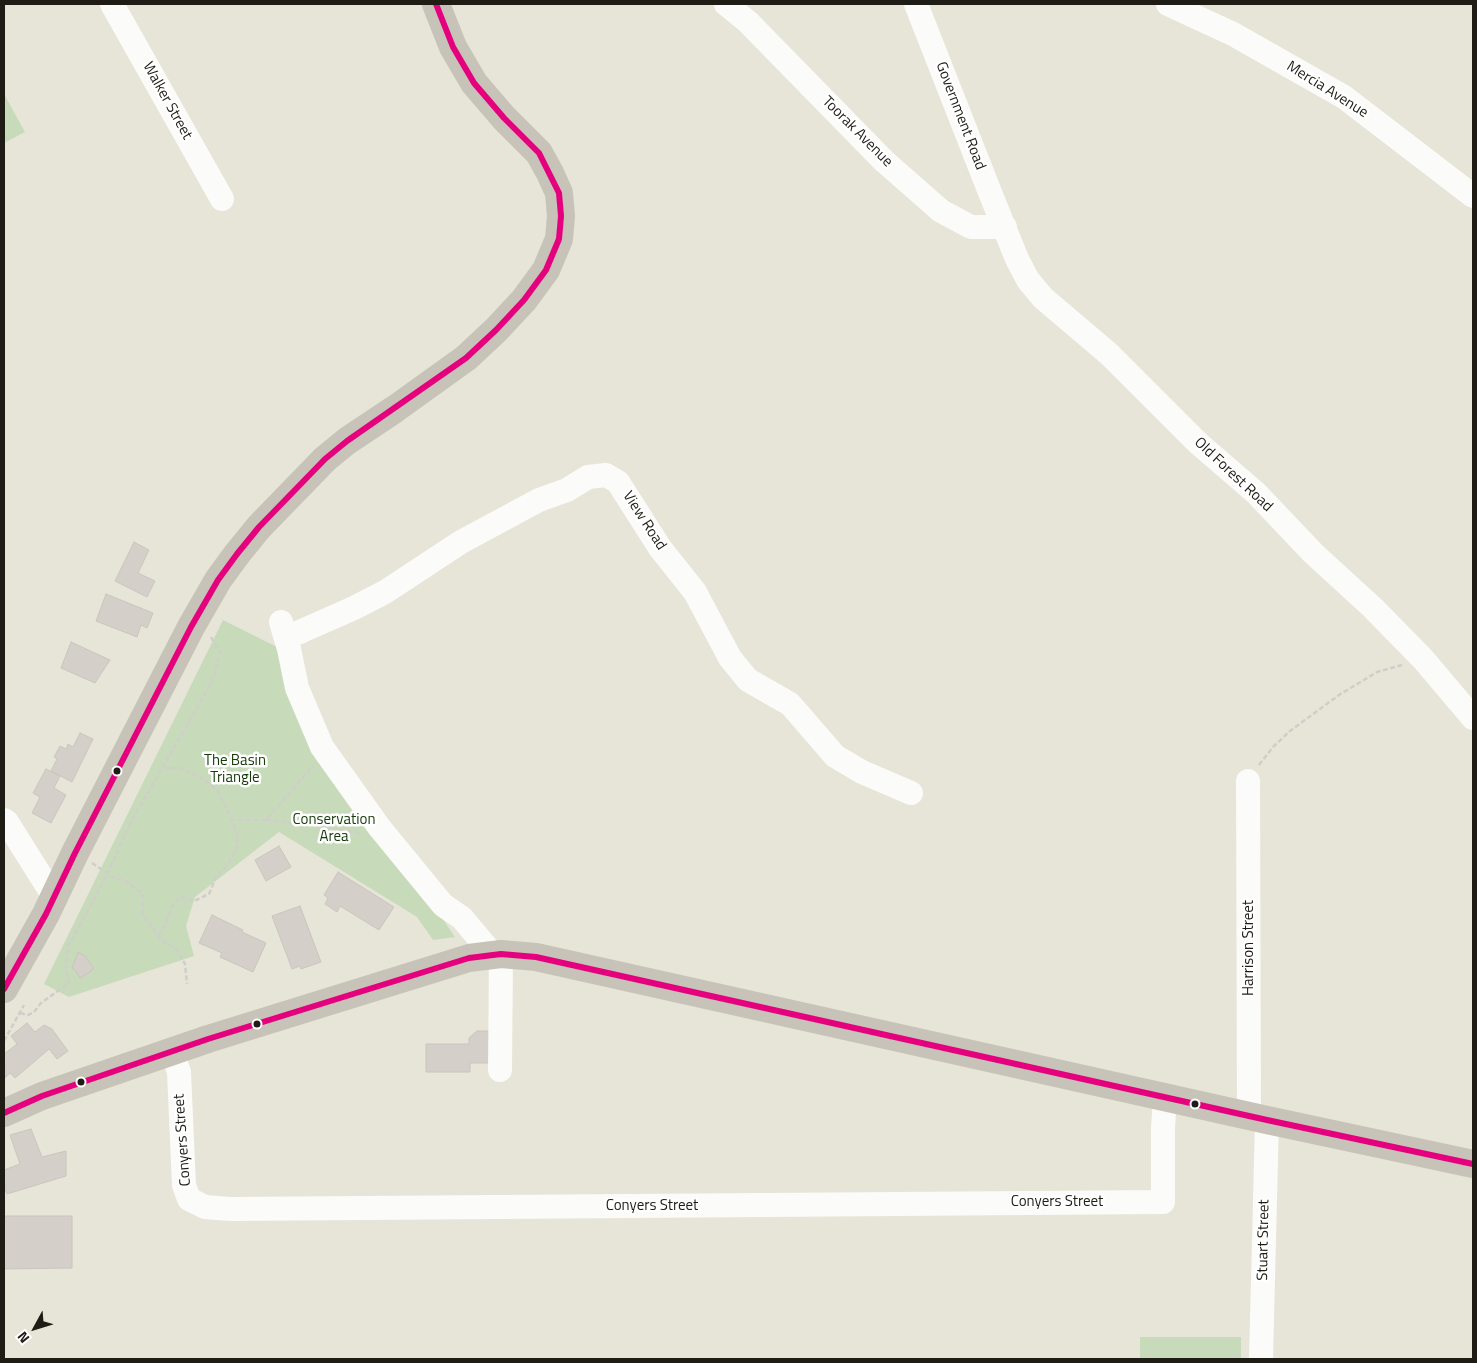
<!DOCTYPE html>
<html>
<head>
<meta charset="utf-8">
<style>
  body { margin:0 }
  #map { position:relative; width:1477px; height:1363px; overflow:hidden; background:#e7e5d7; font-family:"Titillium Web",sans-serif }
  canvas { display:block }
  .frame { position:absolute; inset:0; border:5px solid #1e1c14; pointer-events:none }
  .north { position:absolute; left:10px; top:1303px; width:50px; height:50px; -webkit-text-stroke:4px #fff; paint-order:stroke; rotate:231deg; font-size:14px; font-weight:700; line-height:20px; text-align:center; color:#1e1c14 }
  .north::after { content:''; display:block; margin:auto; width:18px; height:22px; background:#1e1c14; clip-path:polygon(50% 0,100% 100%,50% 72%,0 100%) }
</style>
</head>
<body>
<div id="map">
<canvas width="1477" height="1363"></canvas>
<div class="frame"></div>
<div class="north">N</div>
</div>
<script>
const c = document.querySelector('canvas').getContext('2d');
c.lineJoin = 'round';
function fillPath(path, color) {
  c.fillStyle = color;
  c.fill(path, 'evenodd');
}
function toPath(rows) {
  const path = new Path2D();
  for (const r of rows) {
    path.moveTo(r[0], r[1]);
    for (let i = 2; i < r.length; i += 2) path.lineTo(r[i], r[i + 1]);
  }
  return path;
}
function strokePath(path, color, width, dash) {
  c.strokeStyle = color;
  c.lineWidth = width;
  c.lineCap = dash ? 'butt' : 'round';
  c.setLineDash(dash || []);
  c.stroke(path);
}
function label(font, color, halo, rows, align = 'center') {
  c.font = font + ' "Titillium Web",sans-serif';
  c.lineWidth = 5;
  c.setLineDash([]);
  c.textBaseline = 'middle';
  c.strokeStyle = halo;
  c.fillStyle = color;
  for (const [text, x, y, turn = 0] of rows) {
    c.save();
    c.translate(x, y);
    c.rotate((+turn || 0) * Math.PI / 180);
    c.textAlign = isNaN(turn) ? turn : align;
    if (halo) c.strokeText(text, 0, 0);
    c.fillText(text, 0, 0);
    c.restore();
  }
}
const green = toPath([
  [4,94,25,132,4,143],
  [223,620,277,647,306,738,422,888,455,937,433,940,417,917,279,832,195,897,186,926,194,956,69,997,44,984],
  [1140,1337,1241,1337,1241,1359,1140,1359]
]);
const building = toPath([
  [134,542,149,550,138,573,155,581,147,597,115,581,134,542],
  [106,594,153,613,147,628,141,625,137,637,96,621,106,594],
  [71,642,110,660,95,683,61,668,71,642],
  [80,733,93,739,72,782,51,771,57,759,54,757,60,746,66,749,68,744,73,747,80,733],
  [46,769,60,776,54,788,66,795,51,823,32,813,40,797,33,793,46,769],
  [279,846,291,867,266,881,255,860,279,846],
  [338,872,394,907,379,930,340,906,337,912,325,904,328,898,324,895,338,872],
  [300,906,321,962,301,969,300,966,292,969,272,916,300,906],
  [212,915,243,930,242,932,266,943,253,972,220,957,222,953,199,943,212,915],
  [78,952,85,956,93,967,93,970,80,978,75,970,72,968,78,952],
  [27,1023,35,1032,44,1025,52,1029,68,1051,57,1059,49,1049,15,1078,10,1073,5,1078,4,1054,17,1044,11,1036,27,1023],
  [477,1031,495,1031,495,1063,470,1063,470,1072,426,1072,426,1044,469,1044,469,1038,477,1031],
  [31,1129,42,1157,66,1151,66,1176,7,1194,4,1186,4,1170,20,1164,10,1135,31,1129],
  [4,1216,72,1216,72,1268,4,1269,4,1216]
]);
const path = toPath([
  [1259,765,1273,747,1290,731,1339,695,1377,672,1402,665],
  [231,820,266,820,313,766],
  [266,820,313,825,354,832,360,834],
  [92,863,113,877,128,882,142,894,143,914,161,940,177,950,185,964,187,984],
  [158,935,165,925,172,907,180,897,194,901,209,894,217,875,226,867,236,851,238,836,227,809,217,790,203,779,181,768,161,768],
  [20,1013,28,1015,34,1012,41,1003,69,983,66,968,68,946,104,881,132,820,212,682,220,653,211,637],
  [4,1041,24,1005]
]);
const minor = toPath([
  [112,4,222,199],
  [726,4,748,22,884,161,941,211,971,227,1005,227],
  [916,4,989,190,1017,259,1028,280,1043,298,1109,354,1198,443,1256,493,1313,553,1373,608,1423,659,1473,718],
  [1168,4,1233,34,1344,97,1473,196],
  [281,622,289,649,297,688,322,747,379,827,443,905,462,918,493,955],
  [286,638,354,608,385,592,461,542,539,500,567,490,588,477,606,475,618,482,660,548,695,592,730,658,748,680,790,704,835,756,862,772,911,793],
  [1248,781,1249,1115],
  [4,820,7,822,54,897],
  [172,1052,179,1072,184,1185,189,1199,205,1207,230,1209,1163,1202,1163,1128,1165,1098],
  [500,1070,501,954],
  [1261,1359,1267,1120]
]);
const major = toPath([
  [4,989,46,914,75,853,191,627,218,580,237,554,259,527,325,459,347,441,395,409,466,358,496,330,524,300,546,270,559,239,561,216,559,193,550,173,539,153,504,118,474,83,453,47,436,4],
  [4,1113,42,1096,208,1039,469,958,501,954,536,957,1267,1120,1473,1164]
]);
const bus1 = toPath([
  [4,989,46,914,75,853,191,627,218,580,237,554,259,527,325,459,347,441,466,358,496,330,524,300,546,270,559,239,561,216,559,193,539,153,504,118,474,83,453,47,436,4],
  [4,1113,42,1096,208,1039,469,958,501,954,536,957,1267,1120,1473,1164]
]);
const markers = [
  [117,771,4.5,"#1e1c14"],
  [257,1024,4.5,"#1e1c14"],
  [81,1082,4.5,"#1e1c14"],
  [1195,1104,4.5,"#1e1c14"]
];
const streetNames = [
  ["Mercia Avenue",1327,90,32],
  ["Walker Street",167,101,61],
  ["Government Road",960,116,69],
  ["Toorak Avenue",857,132,45],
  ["Old Forest Road",1233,475,43],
  ["View Road",644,521,57],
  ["Harrison Street",1249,948,-90],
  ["Conyers Street",183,1140,-94],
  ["Conyers Street",1057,1202],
  ["Conyers Street",652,1206],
  ["Stuart Street",1264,1240,-89]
];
const parkNames = [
  ["The Basin",235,761],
  ["Triangle",235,778],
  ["Conservation",334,820],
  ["Area",334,837]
];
fillPath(green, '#c7dbba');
fillPath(building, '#d4cfc9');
strokePath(building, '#cac4bf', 1);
strokePath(path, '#cfceca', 2.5, [5, 2.5]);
strokePath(minor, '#fbfbf9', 24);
strokePath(major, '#c7c3b8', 28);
strokePath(bus1, '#e5007d', 6);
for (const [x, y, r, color] of markers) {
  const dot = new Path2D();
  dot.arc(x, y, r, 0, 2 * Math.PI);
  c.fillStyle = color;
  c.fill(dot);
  strokePath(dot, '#fff', 2);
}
label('15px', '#1e1c14', '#fff', streetNames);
label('15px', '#153b09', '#fff', parkNames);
</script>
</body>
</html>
